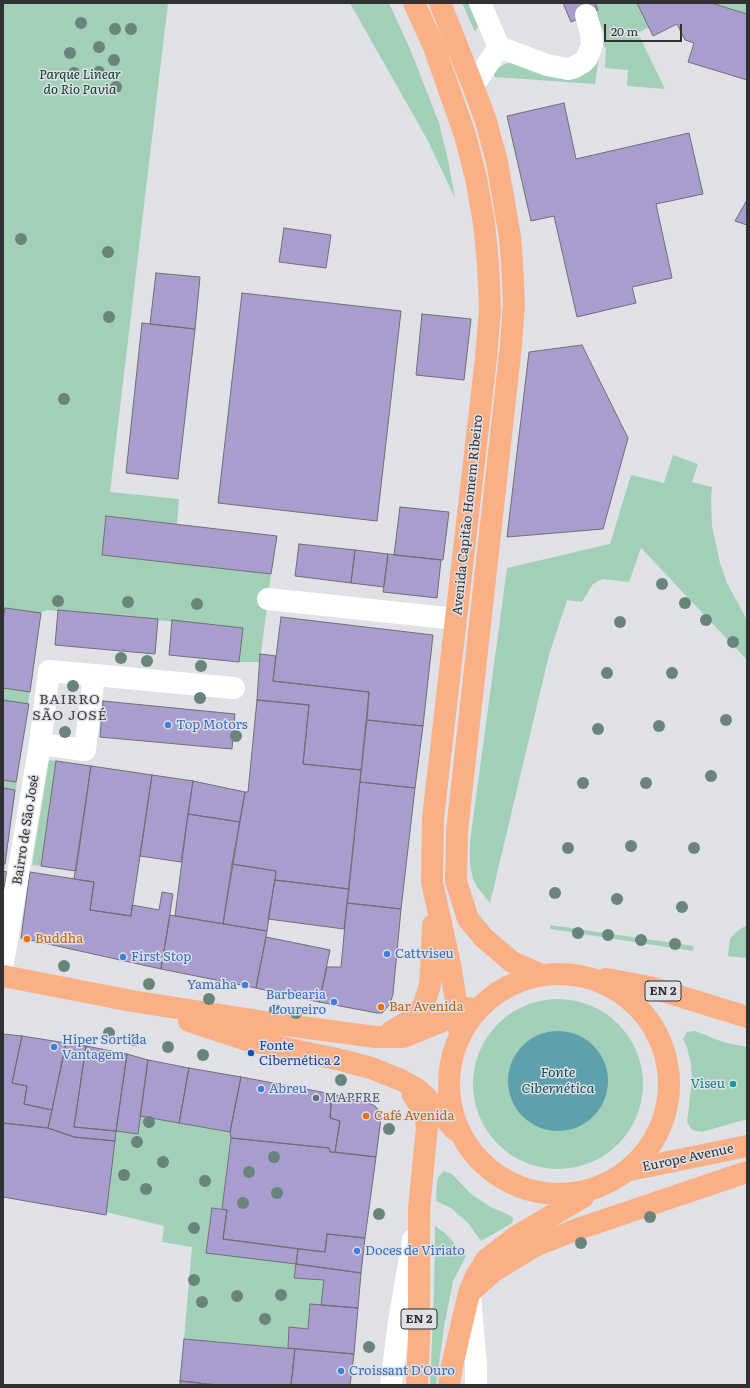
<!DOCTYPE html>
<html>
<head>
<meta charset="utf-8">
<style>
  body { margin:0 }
  #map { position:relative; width:750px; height:1388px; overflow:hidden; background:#dfe1e6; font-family:Literata,serif }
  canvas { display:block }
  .frame { position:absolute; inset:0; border:4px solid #313133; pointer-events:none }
  .scale { position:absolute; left:604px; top:24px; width:78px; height:18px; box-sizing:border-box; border:2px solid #313133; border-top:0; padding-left:5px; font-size:12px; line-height:14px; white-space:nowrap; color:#313133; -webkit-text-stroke:3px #dfe1e6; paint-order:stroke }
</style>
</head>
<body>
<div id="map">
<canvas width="750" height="1388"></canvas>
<div class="frame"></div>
<div class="scale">20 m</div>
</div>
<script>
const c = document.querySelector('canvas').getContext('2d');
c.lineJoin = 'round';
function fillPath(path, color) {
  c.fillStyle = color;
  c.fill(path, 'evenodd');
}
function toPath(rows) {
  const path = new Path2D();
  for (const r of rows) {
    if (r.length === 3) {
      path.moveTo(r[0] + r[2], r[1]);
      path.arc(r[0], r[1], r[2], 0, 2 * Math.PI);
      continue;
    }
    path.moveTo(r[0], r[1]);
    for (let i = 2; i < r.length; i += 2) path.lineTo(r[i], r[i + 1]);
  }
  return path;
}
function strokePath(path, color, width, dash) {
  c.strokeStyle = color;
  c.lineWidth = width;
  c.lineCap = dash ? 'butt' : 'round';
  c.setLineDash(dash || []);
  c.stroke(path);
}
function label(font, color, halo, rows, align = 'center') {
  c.font = font + ' Literata,serif';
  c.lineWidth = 3;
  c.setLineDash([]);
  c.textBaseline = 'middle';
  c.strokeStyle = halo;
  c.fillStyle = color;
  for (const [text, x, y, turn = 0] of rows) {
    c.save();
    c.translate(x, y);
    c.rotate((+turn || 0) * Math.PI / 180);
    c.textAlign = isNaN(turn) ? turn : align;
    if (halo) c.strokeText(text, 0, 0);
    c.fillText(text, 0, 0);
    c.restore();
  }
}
const green = toPath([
  [3,3,168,3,110,492,179,499,177,524,106,516,102,555,271,574,260,662,239,662,242,628,47,610,41,613,4,872,3,871],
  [350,3,389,3,410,49,439,123,447,155,455,198,428,141],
  [462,3,472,3,479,26,475,32],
  [595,3,637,3,649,27,638,33,665,89,627,86,628,70,605,68,606,48,603,45,605,35,595,11],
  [711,3,747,3,747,14],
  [599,56,595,84,495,77,492,72,505,64,510,63],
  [673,455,698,464,692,482,712,487,711,499,712,526,720,563,727,583,747,620,747,660,641,548,629,582,602,579,593,584,582,602,567,600,549,655,490,903,477,887,473,879,470,866,470,842,507,568,610,544,631,475,664,483],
  [49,760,56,761,41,866,32,865],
  [550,925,694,946,693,951,550,929],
  [745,926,747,926,747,958,728,956,730,939,736,932],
  [558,1084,85],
  [695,1031,723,1042,747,1047,747,1119,702,1132,692,1130,687,1122,692,1079,691,1064,687,1047,683,1039,687,1032],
  [140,1116,230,1132,231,1138,222,1209,212,1208,206,1252,296,1264,294,1278,324,1280,321,1305,310,1304,308,1329,289,1327,288,1348,184,1339,192,1247,162,1242,164,1226,106,1212,116,1131,138,1134],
  [444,1171,452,1174,471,1194,489,1206,511,1216,513,1218,512,1223,481,1241,468,1223,451,1208,436,1201,437,1181,439,1176],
  [435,1226,445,1233,466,1256,453,1281,444,1327,436,1385,430,1385,434,1296]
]);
const water = toPath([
  [558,1081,50]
]);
const building = toPath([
  [563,3,595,3,598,10,571,22,563,3],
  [637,3,711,3,747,14,747,80,688,62,694,43,685,40,677,24,653,36,637,3],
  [564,103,576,159,689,133,703,194,656,204,672,278,632,287,636,303,577,317,554,216,531,221,507,116,564,103],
  [747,200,747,225,735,221,747,200],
  [284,228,331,235,326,268,279,262,284,228],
  [156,273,200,277,195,329,150,324,156,273],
  [242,293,401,311,377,521,218,503,242,293],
  [422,314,471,319,464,380,416,375,422,314],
  [142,323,195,329,178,479,126,473,142,323],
  [582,345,628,438,603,529,507,537,529,352,582,345],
  [400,507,449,512,443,560,394,555,400,507],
  [106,516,277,536,271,574,102,555,106,516],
  [299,544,355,550,351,583,295,576,299,544],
  [355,550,388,554,384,587,351,583,355,550],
  [388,554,441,560,437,598,383,592,388,554],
  [5,608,41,613,30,692,3,688,3,620,5,608],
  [58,610,158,619,155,654,55,645,58,610],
  [281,617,433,635,423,726,367,720,369,692,273,681,281,617],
  [172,620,243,628,239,662,169,655,172,620],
  [260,654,276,656,273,681,369,692,361,770,303,764,309,705,257,700,260,654],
  [3,700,29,704,16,782,3,780,3,700],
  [257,700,309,705,303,764,361,770,349,889,275,880,276,871,232,864,245,792,248,792,257,700],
  [103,701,235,714,232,749,100,737,103,701],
  [367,720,423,726,415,788,360,782,367,720],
  [56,761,91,766,76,871,41,866,56,761],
  [91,766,152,775,131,916,90,910,94,882,74,879,91,766],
  [152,775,193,781,181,862,140,856,152,775],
  [193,781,245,792,240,822,188,814,193,781],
  [360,782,415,788,401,909,347,903,360,782],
  [3,788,15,790,5,864,3,864,3,788],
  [188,814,240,822,223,924,175,916,188,814],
  [232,864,276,871,267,931,223,924,232,864],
  [3,871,7,872,3,894,3,871],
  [30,872,94,882,90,910,131,916,132,905,159,910,162,892,173,894,161,969,21,938,30,872],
  [275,880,349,889,344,929,268,919,275,880],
  [347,903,401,909,393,994,390,1004,382,1013,377,1013,319,1002,327,967,341,967,347,903],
  [170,915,267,931,256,988,161,969,170,915],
  [266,937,330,950,319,1002,256,988,266,937],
  [3,1034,22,1036,12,1083,27,1086,24,1104,52,1110,48,1128,3,1123,3,1034],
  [22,1036,66,1043,52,1110,24,1104,27,1086,12,1083,22,1036],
  [66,1043,86,1046,74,1127,116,1131,115,1141,74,1137,48,1128,66,1043],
  [86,1046,127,1054,116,1131,74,1127,86,1046],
  [127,1054,148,1060,138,1134,116,1131,127,1054],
  [148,1060,189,1068,179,1123,140,1116,148,1060],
  [189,1068,241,1077,230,1132,179,1123,189,1068],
  [241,1077,332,1094,330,1118,340,1121,335,1152,330,1152,329,1148,231,1138,230,1132,241,1077],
  [332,1094,369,1103,375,1106,379,1111,381,1118,376,1157,335,1152,340,1121,330,1118,332,1094],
  [3,1123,48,1128,74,1137,115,1141,106,1215,3,1197,3,1123],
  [231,1138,329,1148,330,1152,376,1157,365,1238,327,1234,325,1252,223,1239,227,1210,222,1209,231,1138],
  [212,1208,227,1210,223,1239,298,1249,296,1264,206,1253,212,1208],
  [327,1234,365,1238,361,1273,296,1264,298,1249,325,1252,327,1234],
  [296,1264,361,1273,358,1308,321,1305,324,1280,294,1278,296,1264],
  [310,1304,358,1308,354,1354,288,1348,289,1327,308,1329,310,1304],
  [184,1339,295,1349,291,1385,219,1385,180,1381,184,1339],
  [295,1349,354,1354,350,1385,291,1385,295,1349],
  [180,1381,201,1383,201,1385,180,1385,180,1381]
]);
const minor = toPath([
  [499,47,547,65,568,69,573,68,583,62,587,58,592,45,591,33,586,15],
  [473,86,499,47,480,3],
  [268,599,456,619],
  [94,675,234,688],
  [3,963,40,744,49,671,94,675,85,750,40,744],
  [470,1297,476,1366,476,1385],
  [391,1385,399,1321,413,1240]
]);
const major = toPath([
  [414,3,434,47,465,135,476,178,484,223,488,264,490,310,486,358,433,818,432,882,450,964,458,1014,460,1036],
  [440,3,473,86,486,121,497,162,510,237,512,262,514,303,511,345,457,831,456,881,468,919,484,938,512,962,542,975],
  [559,1084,110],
  [3,976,132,1001,278,1024,376,1037,403,1037,445,1020,469,1008],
  [606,979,650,987,747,1017],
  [189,1021,247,1040,341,1060,371,1068,401,1080,417,1089,427,1098,454,1129],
  [391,1032,409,1021,419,1012,424,1004,430,985,431,970,433,925],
  [413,1095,425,1114,427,1127,419,1209,419,1339,417,1385],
  [630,1170,747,1146],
  [469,1293,495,1270,537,1245,578,1229,747,1172],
  [449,1385,452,1366,469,1293,476,1276,486,1260,517,1236,583,1197]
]);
const trees = [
  [81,23],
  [115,29],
  [131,29],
  [99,47],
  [70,53],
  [114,60],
  [99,72],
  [74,73],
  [116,87],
  [21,239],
  [108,252],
  [109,317],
  [64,399],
  [662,584],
  [58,601],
  [128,602],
  [685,603],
  [197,604],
  [706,620],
  [620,622],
  [733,642],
  [121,658],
  [147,661],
  [201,666],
  [607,673],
  [672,673],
  [73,686],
  [200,698],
  [726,720],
  [659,726],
  [598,729],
  [65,732],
  [236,736],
  [711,776],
  [583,783],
  [646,783],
  [631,846],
  [568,848],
  [694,848],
  [555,893],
  [617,899],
  [682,907],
  [578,933],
  [608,935],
  [641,940],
  [675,944],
  [64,966],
  [149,984],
  [209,999],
  [275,1010],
  [296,1013],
  [109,1033],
  [134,1040],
  [168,1047],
  [203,1055],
  [341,1080],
  [149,1122],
  [389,1129],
  [137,1142],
  [274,1157],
  [163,1162],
  [249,1172],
  [124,1175],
  [205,1181],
  [146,1189],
  [277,1193],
  [243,1203],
  [379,1214],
  [650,1217],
  [194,1228],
  [581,1243],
  [194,1280],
  [281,1295],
  [237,1296],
  [202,1302],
  [265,1319],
  [369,1347]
];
const markers = [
  [168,725,4,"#3f7fe0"],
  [27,939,4,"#e8710a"],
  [387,954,4,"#3f7fe0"],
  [123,957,4,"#3f7fe0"],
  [245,985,4,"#3f7fe0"],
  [334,1002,4,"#3f7fe0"],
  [381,1007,4,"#e8710a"],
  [54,1047,4,"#3f7fe0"],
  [251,1053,4,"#1a4fb4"],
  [733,1084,4,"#0f9aa8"],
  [261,1089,4,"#3f7fe0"],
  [316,1098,4,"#5c6f8a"],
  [366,1116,4,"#e8710a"],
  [357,1251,4,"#3f7fe0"],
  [341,1371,4,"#3f7fe0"]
];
const shields = [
  [663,991,36],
  [419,1319,36]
];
const shieldNames = [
  ["EN 2",663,991],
  ["EN 2",419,1319]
];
const parkNames = [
  ["Parque Linear",80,75],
  ["do Rio Pavia",80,90]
];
const streetNames = [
  ["Avenida Capitão Homem Ribeiro",468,515,-84],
  ["Bairro de São José",26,830,-81],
  ["Europe Avenue",688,1158,-12]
];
const shopNames = [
  ["Top Motors",176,725],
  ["Cattviseu",395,954],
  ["First Stop",131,957],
  ["Yamaha",237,985,"right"],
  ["Barbearia",326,995,"right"],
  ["Loureiro",326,1010,"right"],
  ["Hiper Sortida",62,1040],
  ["Vantagem",62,1055],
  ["Abreu",269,1089],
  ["Doces de Viriato",365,1251],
  ["Croissant D'Ouro",349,1371]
];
const foodNames = [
  ["Buddha",35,939],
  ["Bar Avenida",389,1007],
  ["Café Avenida",374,1116]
];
const transitNames = [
  ["Fonte",259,1046],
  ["Cibernética 2",259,1061]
];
const cultureNames = [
  ["Viseu",725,1084]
];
const serviceNames = [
  ["MAPFRE",324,1098]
];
const neighbourhoodNames = [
  ["BAIRRO",70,700],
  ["SÃO JOSÉ",70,716]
];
const waterNames = [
  ["Fonte",558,1073],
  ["Cibernética",558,1089]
];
fillPath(green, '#a1d0b7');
fillPath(water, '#5da1ac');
fillPath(building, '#a89dce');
strokePath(building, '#6f6e72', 1);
strokePath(minor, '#fff', 22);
strokePath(major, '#faaf85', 22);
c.fillStyle = '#69847b';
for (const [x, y] of trees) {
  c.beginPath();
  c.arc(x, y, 6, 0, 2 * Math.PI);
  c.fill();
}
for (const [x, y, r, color] of markers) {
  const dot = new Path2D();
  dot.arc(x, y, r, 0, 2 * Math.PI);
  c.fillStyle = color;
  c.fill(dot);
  strokePath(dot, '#dfe1e6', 1.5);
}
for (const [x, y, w] of shields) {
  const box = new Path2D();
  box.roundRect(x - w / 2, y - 10, w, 20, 3);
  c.fillStyle = '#dfe1e6';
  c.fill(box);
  strokePath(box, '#313133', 1);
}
label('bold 12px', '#313133', null, shieldNames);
label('italic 13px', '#083724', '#dfe1e6', parkNames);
label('13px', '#313133', '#dfe1e6', streetNames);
label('13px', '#366cbe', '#dfe1e6', shopNames, 'left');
label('13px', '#c56008', '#dfe1e6', foodNames, 'left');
label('13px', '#164399', '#dfe1e6', transitNames, 'left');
label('13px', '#0d838f', '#dfe1e6', cultureNames, 'right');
label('13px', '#4e5e75', '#dfe1e6', serviceNames, 'left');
c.letterSpacing = '1px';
label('14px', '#404145', '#dfe1e6', neighbourhoodNames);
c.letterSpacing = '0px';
label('italic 14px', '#0e4c54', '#dfe1e6', waterNames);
</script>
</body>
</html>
